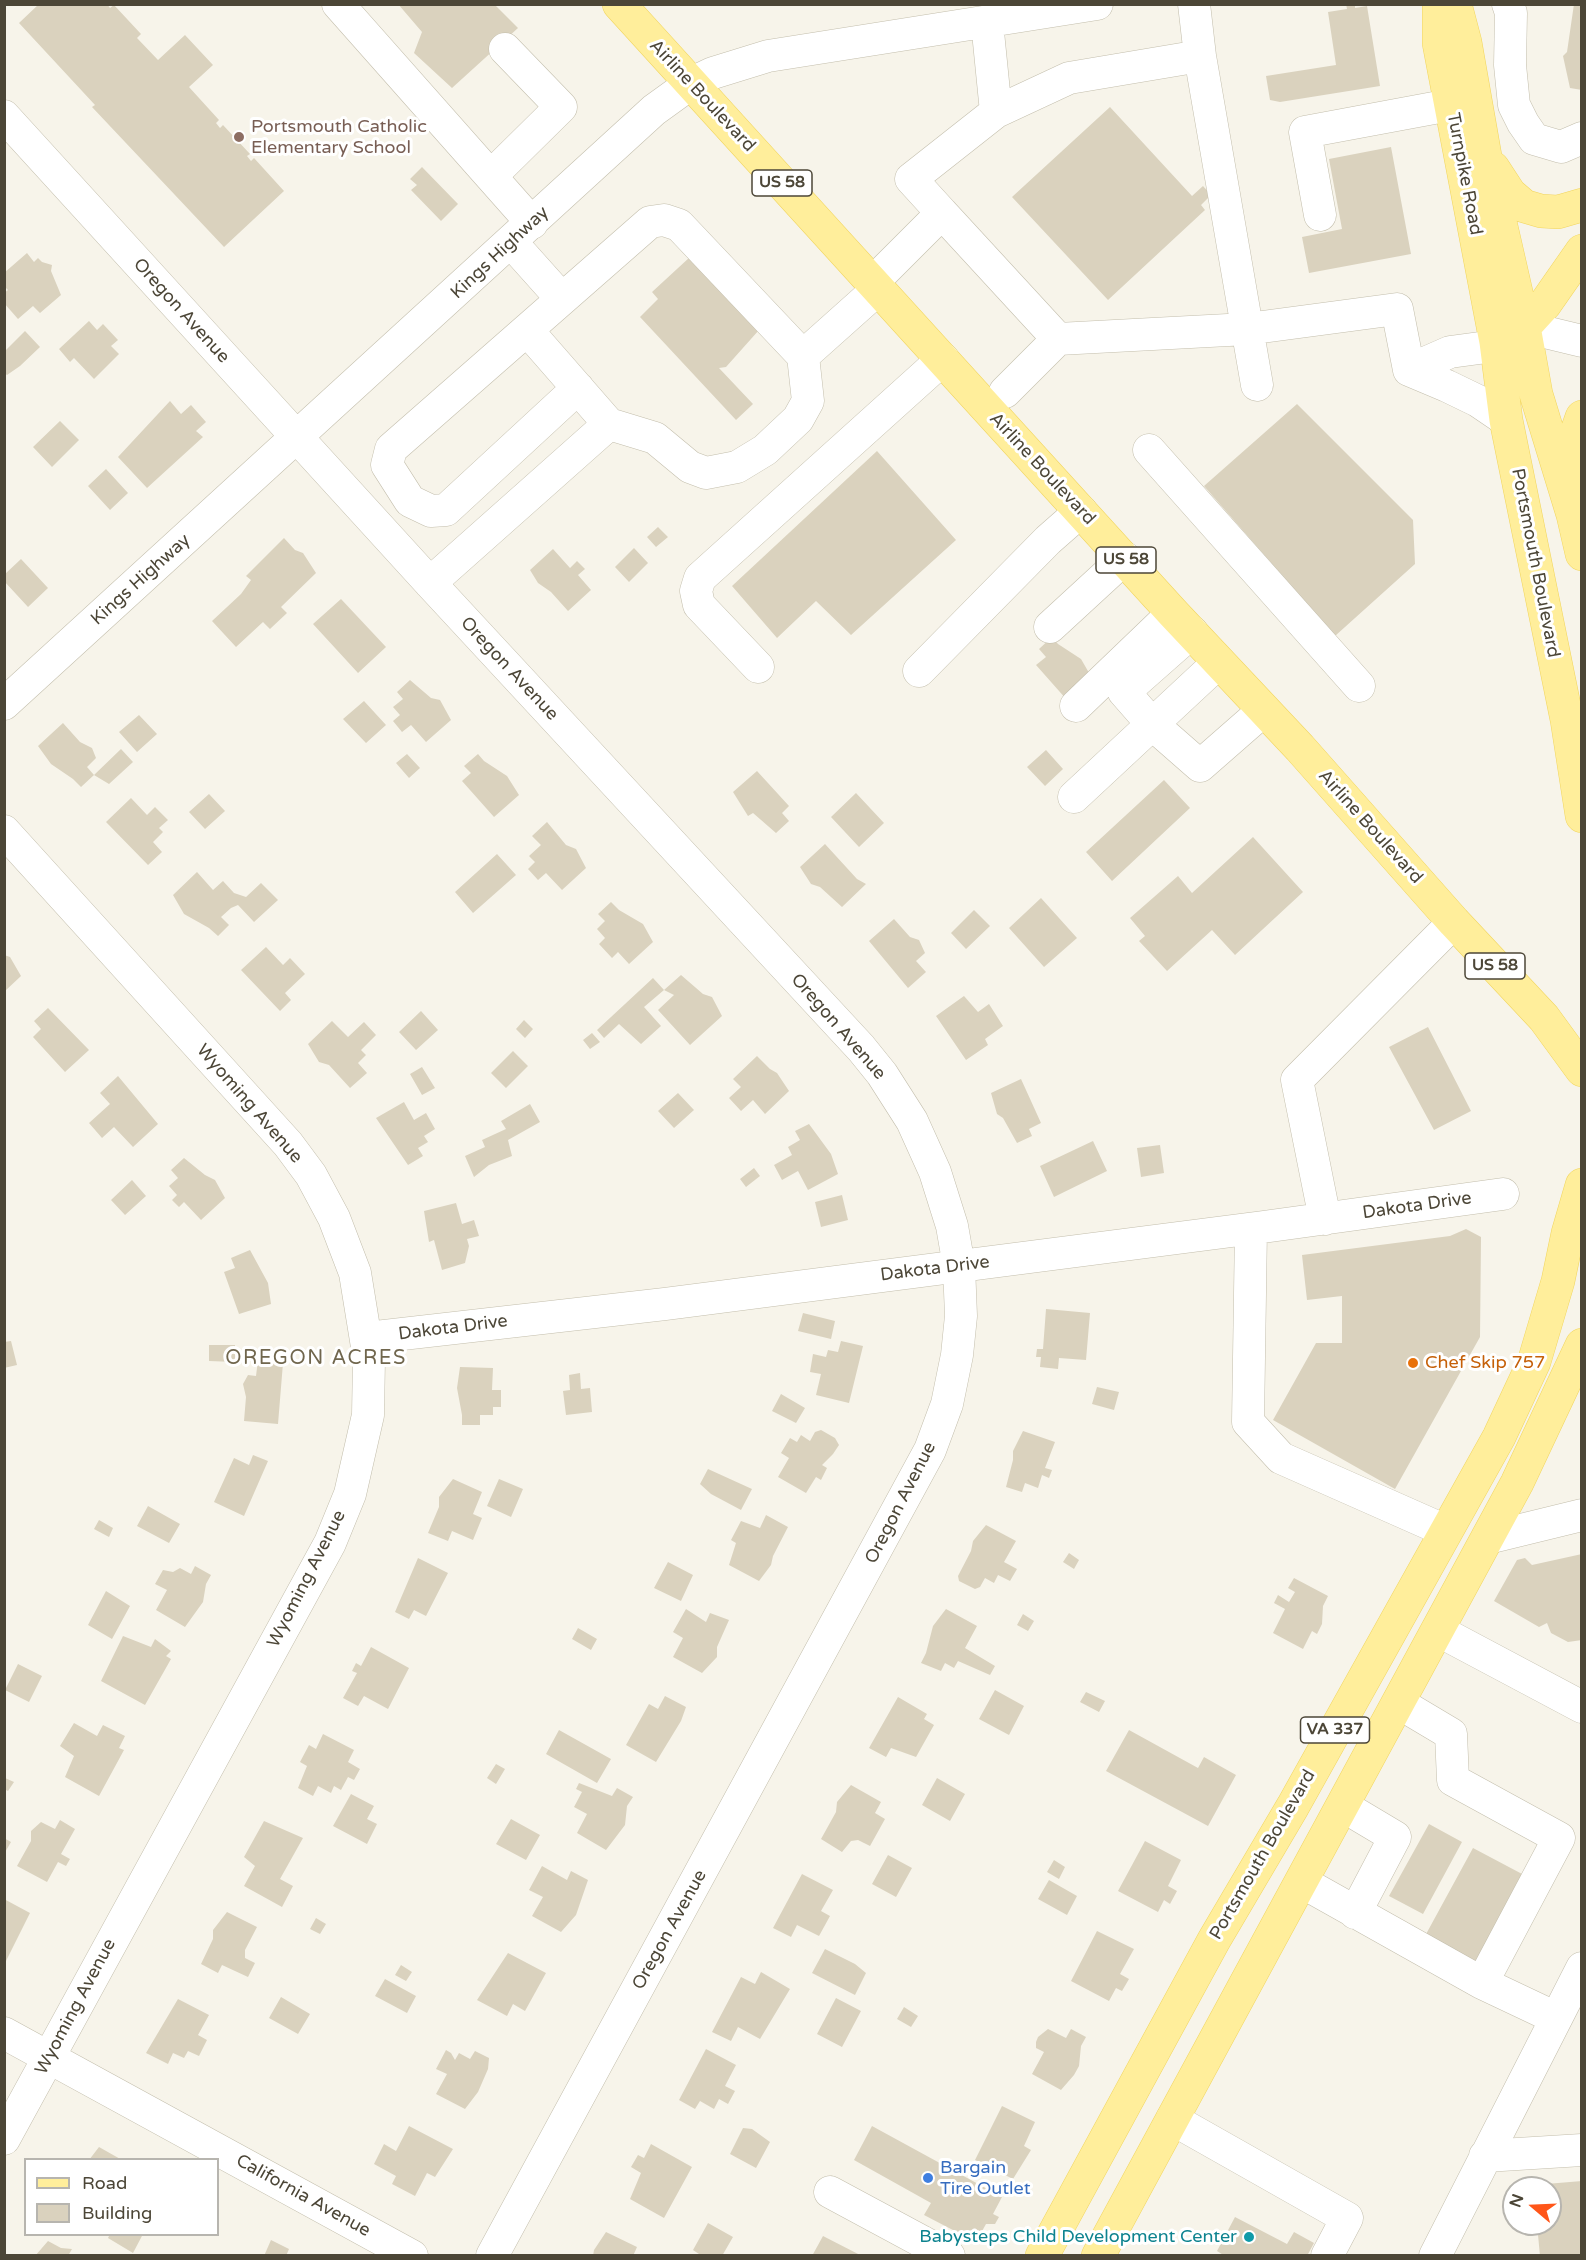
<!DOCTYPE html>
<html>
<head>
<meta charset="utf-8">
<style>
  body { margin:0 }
  #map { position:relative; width:1586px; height:2260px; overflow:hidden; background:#f7f4ea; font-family:"Varela Round",sans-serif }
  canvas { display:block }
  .frame { position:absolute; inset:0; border:6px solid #4c4637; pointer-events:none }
  .legend { position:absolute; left:24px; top:2158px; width:195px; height:78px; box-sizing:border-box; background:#fff; border:2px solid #b7b5af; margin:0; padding:8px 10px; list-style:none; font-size:18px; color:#4c4637 }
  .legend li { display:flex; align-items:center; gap:12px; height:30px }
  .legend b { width:30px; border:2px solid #b7b5af }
  .north { position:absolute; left:1502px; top:2176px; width:60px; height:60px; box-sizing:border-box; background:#fff; border:2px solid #b7b5af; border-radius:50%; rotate:289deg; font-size:16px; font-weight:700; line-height:24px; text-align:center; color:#4c4637 }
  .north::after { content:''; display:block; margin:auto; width:21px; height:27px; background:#ff5619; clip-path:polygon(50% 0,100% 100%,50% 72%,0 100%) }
</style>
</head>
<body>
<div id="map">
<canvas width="1586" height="2260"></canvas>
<div class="frame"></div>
<ul class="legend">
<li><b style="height:8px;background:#ffee9b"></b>Road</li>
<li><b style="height:16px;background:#dad2be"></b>Building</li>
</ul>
<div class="north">N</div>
</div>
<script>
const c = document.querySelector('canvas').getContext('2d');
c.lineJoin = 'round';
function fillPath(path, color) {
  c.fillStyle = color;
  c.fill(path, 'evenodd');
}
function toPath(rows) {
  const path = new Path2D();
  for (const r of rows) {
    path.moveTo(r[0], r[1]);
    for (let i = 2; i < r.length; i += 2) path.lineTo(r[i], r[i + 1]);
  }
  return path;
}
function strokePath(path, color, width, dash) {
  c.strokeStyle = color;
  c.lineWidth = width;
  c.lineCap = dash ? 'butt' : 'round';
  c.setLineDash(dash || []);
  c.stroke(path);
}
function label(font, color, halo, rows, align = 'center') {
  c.font = font + ' "Varela Round",sans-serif';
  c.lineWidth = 6;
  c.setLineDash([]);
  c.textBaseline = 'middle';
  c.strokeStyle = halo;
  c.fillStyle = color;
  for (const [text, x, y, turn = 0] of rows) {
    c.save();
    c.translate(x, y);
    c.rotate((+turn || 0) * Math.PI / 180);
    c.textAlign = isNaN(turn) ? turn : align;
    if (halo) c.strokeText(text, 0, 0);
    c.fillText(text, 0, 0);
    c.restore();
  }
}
const building = toPath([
  [39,4,107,4,110,8,114,5,141,34,137,38,158,60,185,35,213,65,189,87,219,120,216,123,220,128,223,125,250,154,247,156,251,161,254,158,284,191,224,247,92,107,95,105,19,23],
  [398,4,494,4,518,28,452,88,414,53,422,32],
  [1346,4,1355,4,1355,8,1367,6,1380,86,1280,102,1270,100,1266,76,1336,65,1328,12,1347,9],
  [1574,4,1582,4,1582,90,1570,88,1563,56,1567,52],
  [1110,107,1192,196,1203,186,1211,195,1201,205,1205,210,1108,300,1012,197],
  [1391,147,1411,254,1309,273,1302,237,1342,229,1329,159],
  [422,167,458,204,441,221,411,190,417,185,410,179],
  [27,253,34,262,38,258,42,262,52,265,51,271,61,295,40,313,33,306,18,319,4,303,4,293,8,290,4,286,4,273],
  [690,257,759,330,726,367,719,368,753,404,736,420,640,317,658,299,652,292],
  [89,321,97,330,103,324,118,340,111,346,119,354,94,379,74,358,70,362,59,349],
  [25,331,40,347,20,366,7,375,4,373,4,352],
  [170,401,181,414,191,405,206,422,196,431,203,437,147,488,118,457],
  [1297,404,1413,520,1415,564,1335,636,1204,486],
  [60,421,79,440,52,467,33,447],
  [877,451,956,540,851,635,816,601,777,638,732,586],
  [106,469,128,493,110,510,88,486],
  [658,527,668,537,656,547,647,537],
  [284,538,295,550,303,553,316,573,281,607,287,613,270,629,263,622,236,647,212,621,241,594,251,580,246,576],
  [634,548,648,563,629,582,615,567],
  [553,549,570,568,577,561,585,569,578,575,591,590,568,611,551,592,538,583,530,570],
  [21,559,48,588,28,607,4,581,4,575],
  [341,599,386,647,358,673,313,624],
  [1052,637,1058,644,1081,659,1092,678,1067,700,1036,665,1046,657,1039,649],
  [410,680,431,698,440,700,451,720,426,742,411,725,402,732,393,721,400,715,393,707,403,699,397,692],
  [364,701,386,725,366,743,343,719],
  [139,715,157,734,137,752,119,732],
  [63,723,80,742,92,748,96,758,87,767,94,775,81,787,73,779,51,764,38,746],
  [121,749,133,762,109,784,94,775],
  [1046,750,1063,769,1045,786,1027,767],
  [407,754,420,768,409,778,396,763],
  [478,754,484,761,507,776,519,795,494,817,462,781,471,773,464,766],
  [757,771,789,806,782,813,789,821,776,833,753,813,748,816,733,792],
  [1164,780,1190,808,1112,881,1086,852],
  [856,793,884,823,859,847,831,817],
  [209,794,225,811,205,829,189,812],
  [131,798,147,815,155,807,168,820,159,828,163,832,153,842,162,852,148,865,106,822],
  [547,822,566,845,576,849,586,868,562,890,546,873,538,880,528,869,535,862,529,856,541,845,532,836],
  [1253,837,1303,892,1235,955,1212,930,1167,971,1139,941,1145,936,1130,918,1178,876,1192,893],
  [825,844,857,879,866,884,842,907,820,887,811,884,800,867],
  [497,854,516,875,473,913,455,892],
  [197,872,213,890,223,881,234,893,246,897,261,883,278,900,254,922,238,905,231,908,221,917,229,925,218,936,209,928,184,914,173,895],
  [1041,898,1077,938,1044,967,1009,928],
  [611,902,619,910,643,924,653,942,629,964,618,952,612,958,599,944,605,938,597,929,605,921,598,914],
  [974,910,990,926,966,949,951,933],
  [894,919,910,937,919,940,925,953,916,961,926,972,908,988,869,941],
  [266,947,283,965,290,958,305,974,285,993,291,1000,280,1011,241,970],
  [4,955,10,957,21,976,4,992],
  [681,975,703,994,712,997,722,1016,690,1045,658,1010,674,995,664,990],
  [653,978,664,990,644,1007,661,1026,641,1044,619,1024,604,1038,597,1030],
  [964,996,978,1012,989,1004,1003,1026,985,1039,988,1045,966,1060,936,1016],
  [48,1008,89,1050,65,1072,33,1037,41,1029,34,1021],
  [421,1011,438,1030,416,1050,399,1032],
  [524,1020,533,1029,525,1038,516,1029],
  [332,1021,348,1037,364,1022,376,1035,361,1050,366,1055,358,1063,367,1073,350,1088,329,1065,319,1062,308,1044],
  [1428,1027,1471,1111,1434,1130,1389,1047],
  [592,1033,600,1042,590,1049,583,1040],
  [513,1051,528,1066,506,1088,491,1073],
  [757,1056,770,1069,777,1073,789,1091,765,1114,753,1100,741,1111,729,1098,741,1087,733,1079],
  [422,1067,435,1088,422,1095,410,1074],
  [118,1076,158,1124,133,1147,114,1127,102,1138,89,1123,110,1104,100,1093],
  [1021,1079,1041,1123,1029,1129,1032,1136,1017,1143,1003,1118,997,1114,991,1093],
  [678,1093,694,1110,674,1128,658,1111],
  [404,1102,414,1120,426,1113,435,1129,424,1136,428,1142,418,1148,423,1156,408,1165,376,1118],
  [530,1104,540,1122,508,1140,512,1156,489,1165,474,1177,465,1156,485,1147,482,1140,506,1129,501,1121],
  [809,1124,831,1154,838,1174,808,1190,798,1171,782,1180,774,1165,792,1155,788,1147,800,1140,795,1131],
  [1093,1141,1107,1171,1054,1197,1040,1166],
  [1160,1145,1164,1173,1141,1177,1137,1148],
  [184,1158,205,1175,215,1180,225,1198,201,1220,184,1202,179,1207,172,1200,177,1195,169,1186,178,1178,171,1170],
  [754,1168,760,1176,746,1187,740,1179],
  [132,1180,146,1196,125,1215,111,1200],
  [842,1195,848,1220,821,1227,815,1202],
  [456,1203,462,1224,474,1220,479,1236,467,1239,469,1246,465,1263,442,1270,434,1240,429,1242,424,1211],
  [1466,1229,1481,1237,1480,1337,1395,1489,1273,1420,1316,1343,1342,1343,1342,1296,1307,1300,1302,1255,1450,1236],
  [250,1250,268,1283,271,1304,239,1314,224,1272,235,1268,231,1258],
  [1046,1309,1090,1313,1086,1360,1059,1358,1058,1369,1040,1367,1041,1357,1036,1357,1037,1349,1043,1349],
  [803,1313,835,1321,831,1339,798,1331],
  [11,1341,17,1365,4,1368,4,1342],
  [841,1341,863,1346,849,1403,816,1395,821,1374,810,1372,813,1354,826,1357,828,1350,838,1352],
  [209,1345,235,1345,235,1362,209,1361],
  [258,1360,283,1363,278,1424,244,1421,246,1397,243,1384,248,1375,256,1376],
  [460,1367,493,1368,492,1390,501,1390,501,1407,493,1407,493,1415,480,1415,480,1425,462,1425,462,1415,457,1388],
  [580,1373,581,1389,590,1388,592,1412,566,1415,563,1391,570,1390,569,1375],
  [1097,1387,1119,1392,1114,1410,1092,1404],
  [781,1394,805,1408,796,1423,772,1411],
  [821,1430,835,1438,839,1445,833,1454,822,1465,827,1468,821,1480,816,1477,806,1493,778,1477,789,1458,781,1453,790,1438,797,1442,801,1435,810,1441,815,1432],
  [1023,1431,1055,1442,1045,1468,1052,1470,1049,1478,1042,1475,1038,1488,1025,1483,1022,1492,1006,1487,1013,1460,1013,1451],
  [253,1455,268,1461,244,1516,214,1502,234,1458,249,1465],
  [708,1469,752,1489,741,1510,711,1494,700,1484],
  [453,1479,482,1492,473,1514,482,1518,473,1540,452,1531,448,1541,428,1533,439,1507,439,1497],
  [499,1479,523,1489,511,1517,487,1506],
  [148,1506,180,1524,169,1543,137,1526],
  [766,1515,788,1527,773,1556,771,1565,759,1581,729,1565,736,1543,731,1540,741,1521,760,1528],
  [99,1520,113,1528,109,1537,94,1529],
  [986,1525,1016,1541,1004,1562,1017,1569,1010,1581,998,1575,994,1583,985,1578,980,1587,975,1589,959,1581,958,1576,971,1551,973,1541],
  [1069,1553,1079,1560,1074,1569,1063,1562],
  [1582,1554,1582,1640,1568,1642,1551,1633,1547,1623,1539,1627,1494,1601,1517,1560,1525,1558,1532,1565],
  [418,1558,448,1573,426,1616,414,1610,409,1619,395,1612],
  [668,1562,693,1575,681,1601,654,1588],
  [195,1566,211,1575,206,1584,203,1602,185,1627,156,1610,167,1590,155,1584,163,1570,173,1572,180,1568,191,1574],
  [1294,1578,1328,1596,1323,1606,1322,1624,1317,1634,1312,1631,1303,1649,1273,1633,1285,1609,1274,1603,1278,1595,1289,1602,1295,1592,1288,1588],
  [106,1591,130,1606,112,1639,88,1625],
  [686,1609,706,1622,710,1613,729,1620,717,1647,717,1657,702,1673,673,1657,683,1638,673,1632],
  [946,1609,977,1626,965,1648,995,1666,990,1675,958,1661,954,1668,945,1663,941,1671,921,1663,926,1653,933,1626],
  [1023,1614,1034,1621,1028,1631,1017,1625],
  [578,1628,597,1639,591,1650,572,1639],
  [123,1636,151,1647,155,1639,171,1651,166,1656,171,1659,145,1705,101,1681],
  [371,1647,409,1668,388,1709,364,1696,358,1706,343,1698,357,1673,352,1671,356,1663,361,1666],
  [18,1664,42,1676,29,1702,5,1690],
  [995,1690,1024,1706,1009,1735,979,1719],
  [1086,1692,1105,1701,1099,1712,1080,1702],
  [665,1696,686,1707,681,1721,656,1762,626,1745,649,1704,658,1709],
  [898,1697,927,1714,924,1719,934,1725,916,1757,891,1748,886,1757,869,1748],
  [74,1723,97,1736,103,1725,125,1736,119,1748,124,1750,99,1796,65,1777,74,1756,60,1746],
  [559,1730,611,1759,597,1783,546,1754],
  [1129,1730,1198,1768,1204,1757,1236,1775,1208,1826,1106,1771],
  [323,1734,354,1750,348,1762,360,1769,354,1780,348,1777,341,1790,334,1786,331,1793,318,1786,313,1796,298,1788,307,1766,300,1762,309,1745,316,1749],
  [496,1764,505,1769,496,1784,487,1778],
  [5,1778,14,1782,8,1791,4,1789],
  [937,1778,965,1794,950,1821,922,1805],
  [579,1783,612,1796,617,1788,633,1797,627,1806,625,1825,606,1850,577,1833,587,1814,574,1807,582,1792,576,1789],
  [851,1785,881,1802,875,1813,885,1819,870,1846,858,1840,851,1841,842,1852,821,1839,836,1812,837,1802],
  [351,1794,374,1806,367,1819,377,1824,367,1844,333,1826],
  [511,1819,540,1835,526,1860,496,1844],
  [60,1820,75,1829,61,1854,70,1859,66,1866,58,1862,47,1882,17,1866,31,1841,31,1831,41,1822,55,1829],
  [264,1821,303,1838,280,1879,293,1886,282,1907,244,1886,255,1866,244,1857],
  [1429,1824,1462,1842,1423,1914,1389,1896],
  [4,1838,11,1842,4,1854],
  [1145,1841,1181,1860,1168,1886,1177,1891,1170,1904,1164,1900,1158,1912,1118,1891],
  [1473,1848,1524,1875,1476,1964,1425,1936],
  [888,1855,912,1868,896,1897,872,1884],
  [1054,1860,1065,1867,1059,1879,1047,1872],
  [542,1866,567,1880,571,1871,588,1880,576,1915,561,1932,532,1916,543,1897,529,1890],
  [802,1874,833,1890,821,1911,830,1916,819,1936,797,1925,791,1937,773,1928],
  [1049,1880,1077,1896,1067,1915,1038,1899],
  [4,1899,30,1913,5,1963,4,1963],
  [227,1912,257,1927,245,1950,245,1958,255,1963,248,1977,222,1965,218,1973,201,1964,213,1939,213,1930],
  [316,1918,326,1924,320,1934,310,1929],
  [1097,1931,1134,1949,1120,1974,1129,1979,1122,1991,1116,1988,1109,2001,1071,1981],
  [825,1949,855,1964,866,1973,855,1995,812,1973],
  [508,1953,546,1973,525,2011,513,2004,507,2016,477,2000],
  [401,1965,412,1972,406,1981,395,1975],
  [761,1972,790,1989,760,2039,738,2027,731,2041,712,2032,741,1977,755,1984],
  [385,1979,416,1996,407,2013,375,1996],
  [281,1997,310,2014,298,2034,269,2018],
  [836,1998,861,2011,842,2047,817,2034],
  [178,1999,209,2015,198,2035,207,2040,199,2056,188,2051,184,2058,173,2053,168,2064,146,2053],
  [904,2007,918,2016,911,2027,897,2019],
  [1048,2029,1066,2038,1071,2029,1086,2037,1081,2046,1079,2066,1074,2075,1061,2090,1032,2074,1044,2052,1036,2048,1036,2042,1038,2037],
  [706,2049,736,2065,725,2086,735,2091,728,2104,719,2099,714,2109,700,2101,695,2109,679,2100],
  [446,2050,451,2053,455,2060,459,2053,470,2059,475,2051,489,2058,488,2069,478,2092,465,2109,436,2094,447,2074,436,2069],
  [1002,2106,1035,2122,1024,2146,1031,2150,1013,2179,975,2160],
  [409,2126,453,2149,435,2177,427,2173,415,2196,392,2184,396,2176,374,2164,384,2144,396,2151],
  [872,2126,1002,2197,993,2214,999,2217,995,2224,986,2224,976,2242,924,2215,931,2203,854,2160],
  [743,2128,752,2129,770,2142,756,2168,730,2154],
  [651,2144,692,2167,664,2218,630,2199,641,2173,631,2167,638,2155,644,2158],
  [99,2147,122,2160,89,2160],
  [1582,2181,1582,2256,1540,2256,1537,2224,1550,2224,1550,2188,1535,2188,1534,2185],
  [1235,2217,1287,2244,1294,2232,1314,2243,1307,2256,1225,2256,1217,2251],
  [708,2223,733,2237,722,2256,702,2256,693,2250],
  [606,2232,637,2247,633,2256,593,2256,594,2250],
  [110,2234,143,2234,133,2253,108,2238],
  [823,2236,862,2256,812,2256],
  [271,2240,289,2249,286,2256,264,2256],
  [48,2241,61,2248,72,2249,68,2256,35,2256]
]);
const minor = toPath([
  [338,4,532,223],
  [1508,4,1511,13,1510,65,1514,105,1523,123,1534,139,1561,147,1582,138],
  [1200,56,1257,385],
  [996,112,1069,78,1200,56,1194,4],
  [4,116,430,583,861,1048,882,1074,912,1121,935,1172,952,1226,959,1266,961,1316,957,1355,947,1404,930,1450,492,2256],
  [491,176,561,107,505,49],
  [942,213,911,179,996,112,987,22],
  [1320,215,1305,132,1450,105],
  [511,242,562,299],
  [873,282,942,213,1058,339,1005,392],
  [1524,327,1582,341],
  [527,330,609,424,655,438,690,467,706,473,737,467,765,450,798,419,808,401,803,356,679,225,664,220,650,222,391,449,387,465,410,501,431,511,446,510,578,388],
  [1058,339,1247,329,1397,309,1409,370],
  [803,356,878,289],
  [1409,370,1447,386,1478,401,1506,420],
  [1409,370,1450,352,1487,347,1496,342],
  [1149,450,1359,686],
  [430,583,609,424],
  [1050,627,1125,558],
  [1192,632,1124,692,1152,724,1200,766,1264,710],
  [758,667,699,605,696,591,700,578,943,359],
  [919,671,1048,540,1081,511],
  [4,704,654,110,690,84,713,73,768,56,1097,4],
  [1076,706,1173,613],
  [1074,797,1219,662],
  [4,831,288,1144,311,1175,334,1218,355,1273,369,1359,368,1415,350,1494,330,1543,4,2139],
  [1325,1219,1297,1080,1454,922],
  [1251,1229,1248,1422,1281,1458,1446,1531],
  [367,1338,665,1304,1263,1227,1503,1194],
  [1488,1538,1582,1515],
  [1439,1631,1582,1707],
  [1399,1703,1451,1734,1453,1780,1559,1838,1482,1983],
  [1343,1806,1395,1837,1355,1913],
  [1302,1882,1482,1983,1556,2018],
  [4,2033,412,2256],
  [1172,2119,1347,2218,1327,2256],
  [1485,2156,1582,2150],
  [830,2192,949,2256],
  [1435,2256,1582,1968]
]);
const major = toPath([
  [619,4,1173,613,1300,748,1454,922,1544,1018,1582,1070],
  [1439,4,1439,43,1496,342,1506,420,1567,720,1582,816],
  [1455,4,1465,42,1485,156,1524,327,1536,394,1573,515,1582,554],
  [1493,168,1510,194,1524,206,1541,211,1558,212,1582,205],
  [1511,334,1524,327,1545,304,1582,251],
  [1572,486,1571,474,1576,434,1582,417],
  [1042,2256,1214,1940,1293,1806,1499,1437,1534,1362,1558,1281,1568,1233,1582,1185],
  [1098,2256,1517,1483,1582,1345]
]);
const markers = [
  [239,137,6,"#8d6e63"],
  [1413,1363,6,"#e8710a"],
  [928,2178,6,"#3f7fe0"],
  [1249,2237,6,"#0f9aa8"]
];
const shields = [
  [782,183,60],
  [1126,560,60],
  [1495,966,60],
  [1335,1730,69]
];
const shieldNames = [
  ["US 58",782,183],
  ["US 58",1126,560],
  ["US 58",1495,966],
  ["VA 337",1335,1730]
];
const streetNames = [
  ["Airline Boulevard",702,96,47],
  ["Turnpike Road",1464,174,79],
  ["Kings Highway",500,253,-43],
  ["Oregon Avenue",181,311,48],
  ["Airline Boulevard",1042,469,47],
  ["Portsmouth Boulevard",1535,563,79],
  ["Kings Highway",141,580,-42],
  ["Oregon Avenue",509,669,47],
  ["Airline Boulevard",1370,827,48],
  ["Oregon Avenue",838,1027,49],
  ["Wyoming Avenue",249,1104,49],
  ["Dakota Drive",1417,1206,-8],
  ["Dakota Drive",935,1269,-7],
  ["Dakota Drive",453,1328,-7],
  ["Oregon Avenue",901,1503,-63],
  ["Wyoming Avenue",307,1579,-63],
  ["Portsmouth Boulevard",1263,1855,-60],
  ["Oregon Avenue",670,1930,-61],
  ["Wyoming Avenue",76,2007,-62],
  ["California Avenue",303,2196,29]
];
const educationNames = [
  ["Portsmouth Catholic",251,127],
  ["Elementary School",251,148]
];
const foodNames = [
  ["Chef Skip 757",1425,1363]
];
const shopNames = [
  ["Bargain",940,2168],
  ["Tire Outlet",940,2189]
];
const cultureNames = [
  ["Babysteps Child Development Center",1237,2237]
];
const neighbourhoodNames = [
  ["OREGON ACRES",316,1359]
];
fillPath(building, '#dad2be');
strokePath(minor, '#c3beac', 33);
strokePath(major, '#f1d55e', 34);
strokePath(minor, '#fff', 32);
strokePath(major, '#ffee9b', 33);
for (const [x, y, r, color] of markers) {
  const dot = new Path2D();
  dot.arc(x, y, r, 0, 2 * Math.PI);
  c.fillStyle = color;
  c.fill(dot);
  strokePath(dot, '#fff', 2);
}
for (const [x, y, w] of shields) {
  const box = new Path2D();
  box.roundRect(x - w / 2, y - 13, w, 26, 4.5);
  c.fillStyle = '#fff';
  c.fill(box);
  strokePath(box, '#4c4637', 1.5);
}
label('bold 16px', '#4c4637', null, shieldNames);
label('18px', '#4c4637', '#fff', streetNames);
label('18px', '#785e54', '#fff', educationNames, 'left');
label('18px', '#c56008', '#fff', foodNames, 'left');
label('18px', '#366cbe', '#fff', shopNames, 'left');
label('18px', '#0d838f', '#fff', cultureNames, 'right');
c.letterSpacing = '1.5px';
label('20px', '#70664d', '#fff', neighbourhoodNames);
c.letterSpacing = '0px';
</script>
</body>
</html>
